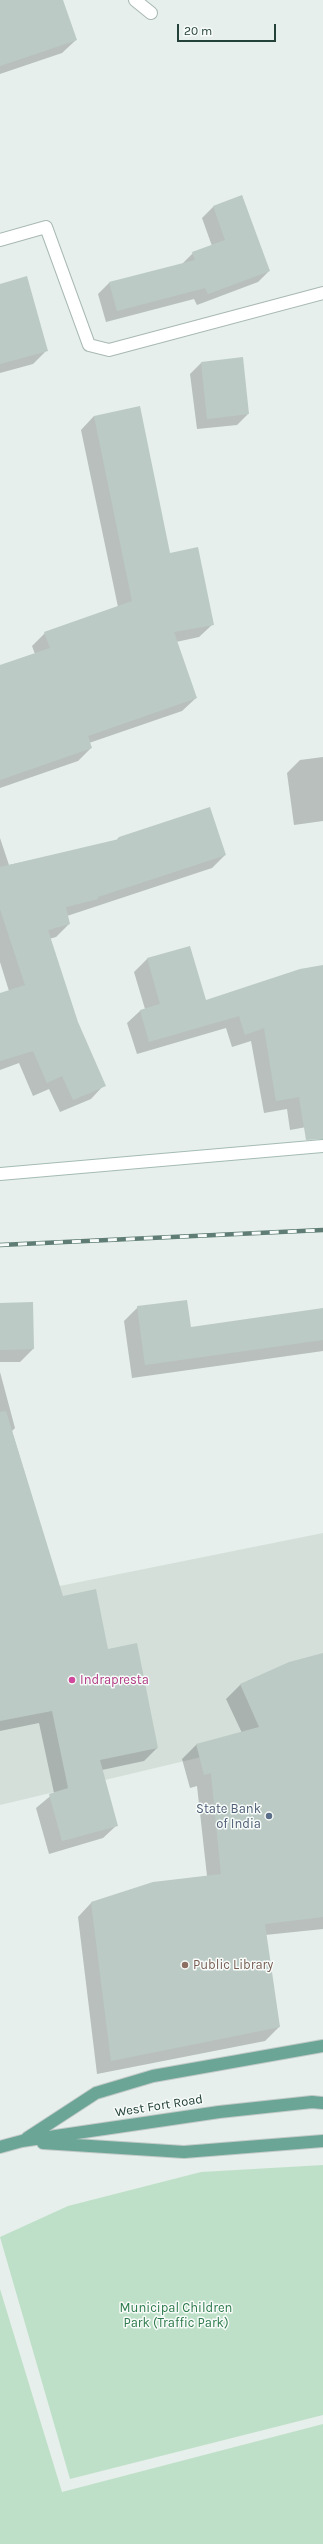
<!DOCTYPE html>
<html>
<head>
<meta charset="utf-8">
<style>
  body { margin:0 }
  #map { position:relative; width:323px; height:2544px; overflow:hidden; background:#e6efeb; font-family:Karla,sans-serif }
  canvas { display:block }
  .scale { position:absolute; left:177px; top:24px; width:99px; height:18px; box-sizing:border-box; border:2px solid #24423a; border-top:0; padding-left:5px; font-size:12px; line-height:14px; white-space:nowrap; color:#24423a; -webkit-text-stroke:3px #f7fbf9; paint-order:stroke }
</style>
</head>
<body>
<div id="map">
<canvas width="323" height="2544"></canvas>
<div class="scale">20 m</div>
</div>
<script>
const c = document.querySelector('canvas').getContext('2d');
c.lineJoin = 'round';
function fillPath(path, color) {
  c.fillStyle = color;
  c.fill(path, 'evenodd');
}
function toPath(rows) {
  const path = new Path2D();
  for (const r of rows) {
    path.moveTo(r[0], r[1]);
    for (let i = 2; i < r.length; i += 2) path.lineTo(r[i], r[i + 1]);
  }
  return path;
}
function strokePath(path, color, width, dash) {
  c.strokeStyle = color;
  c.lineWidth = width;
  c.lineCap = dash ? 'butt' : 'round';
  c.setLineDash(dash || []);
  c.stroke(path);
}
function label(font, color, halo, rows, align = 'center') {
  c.font = font + ' Karla,sans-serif';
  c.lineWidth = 3;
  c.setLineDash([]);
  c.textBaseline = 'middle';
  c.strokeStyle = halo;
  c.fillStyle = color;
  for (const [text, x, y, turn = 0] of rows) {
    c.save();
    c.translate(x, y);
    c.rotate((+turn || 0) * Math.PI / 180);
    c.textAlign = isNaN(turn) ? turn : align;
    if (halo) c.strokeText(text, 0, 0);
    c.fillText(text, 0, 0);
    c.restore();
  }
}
const built = toPath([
  [323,1533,323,1728,0,1805,0,1598]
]);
const green = toPath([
  [323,2165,323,2415,70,2479,0,2237,68,2206,201,2172],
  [0,2289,62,2492,323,2424,323,2544,0,2544]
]);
const shadow = toPath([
  [0,0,62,0,76,40,62,53,0,74],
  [242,196,269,271,258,282,197,305,194,299,106,322,98,294,109,283,182,264,193,253,212,246,202,218,213,207],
  [0,285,47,350,33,364,0,373],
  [201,363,248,414,237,425,197,429,190,374],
  [94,416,169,554,213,624,199,637,176,642,196,698,182,711,89,743,91,748,78,761,0,788,0,666,35,654,32,646,45,633,118,607,81,430],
  [323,757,323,821,294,825,287,773,300,760],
  [119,837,225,855,212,868,67,916,69,924,56,937,49,939,77,1022,104,1085,91,1099,60,1112,49,1089,33,1096,19,1063,0,1070,0,994,9,991,0,962,0,838,9,865,116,841],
  [189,947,205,1002,323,966,323,1124,290,1130,287,1109,264,1113,251,1041,232,1047,226,1028,137,1054,127,1023,140,1011,145,1009,134,972,147,959],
  [0,1304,33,1349,20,1362,0,1362],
  [138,1307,190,1328,323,1309,323,1351,132,1378,124,1321],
  [0,1372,15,1428,12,1431,62,1597,107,1650,157,1748,144,1761,102,1770,117,1825,103,1838,49,1854,36,1808,54,1793,39,1723,0,1731],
  [323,1654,323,1929,265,1935,279,2027,265,2041,97,2074,78,1917,91,1903,207,1876,197,1786,190,1788,182,1759,196,1745,242,1733,226,1699,240,1685,290,1663]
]);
const building = toPath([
  [0,0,63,0,77,40,0,66],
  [242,195,270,271,208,294,205,288,117,311,109,282,195,260,192,252,225,240,213,206],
  [27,276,48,351,0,364,0,284],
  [243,357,249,414,207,419,201,362],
  [140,406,170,553,198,547,214,625,174,632,197,698,88,736,92,748,0,780,0,665,50,648,44,632,132,601,94,416],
  [210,807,226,855,98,897,98,899,66,907,70,924,48,930,78,1022,106,1086,73,1100,62,1076,47,1083,33,1051,0,1061,0,993,25,985,0,909,0,867,119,839,119,837],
  [190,946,206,1000,300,969,323,965,323,1139,306,1140,299,1097,276,1101,264,1028,245,1035,239,1016,149,1042,140,1010,160,1004,147,958],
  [187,1300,191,1327,323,1308,323,1340,145,1365,137,1306],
  [33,1302,34,1349,0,1350,0,1303],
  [6,1411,63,1596,96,1589,108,1649,137,1643,158,1748,100,1760,118,1826,62,1841,49,1794,68,1788,52,1711,0,1721,0,1412],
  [323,1653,323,1917,265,1924,280,2027,111,2061,91,1902,153,1882,221,1874,211,1773,204,1775,196,1744,259,1727,240,1684,289,1662]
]);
const street = toPath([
  [135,0,151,13],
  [0,240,46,227,89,345,109,350,323,293]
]);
const secondary = toPath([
  [0,1174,323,1146]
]);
const primary = toPath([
  [27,2138,96,2093,153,2076,323,2046],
  [43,2143,184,2152,323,2141],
  [0,2147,22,2141,219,2112,312,2102,323,2103]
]);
const rail = toPath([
  [0,1245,323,1230]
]);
const markers = [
  [72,1680,4,"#d1479c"],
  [269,1816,4,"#5c6f8a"],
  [185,1965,4,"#8d6e63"]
];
const hotelNames = [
  ["Indrapresta",80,1680]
];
const serviceNames = [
  ["State Bank",261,1809],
  ["of India",261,1824]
];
const educationNames = [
  ["Public Library",193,1965]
];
const streetNames = [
  ["West Fort Road",159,2106,-9]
];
const parkNames = [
  ["Municipal Children",176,2308],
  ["Park (Traffic Park)",176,2323]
];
fillPath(built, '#d4dfda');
fillPath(green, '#bfe0c8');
fillPath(shadow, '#0003');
fillPath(building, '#bbcac4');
strokePath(street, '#a8b8b2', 14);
strokePath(secondary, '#a4bbb3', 14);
strokePath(primary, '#c2cac8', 14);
strokePath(street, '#fff', 12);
strokePath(secondary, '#fff', 12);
strokePath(primary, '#6aa596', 12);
strokePath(rail, '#5f7d75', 4.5);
strokePath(rail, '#f7fbf9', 3, [9]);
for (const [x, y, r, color] of markers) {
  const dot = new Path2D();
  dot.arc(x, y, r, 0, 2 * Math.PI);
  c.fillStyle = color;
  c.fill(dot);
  strokePath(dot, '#f7fbf9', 1.5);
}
label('13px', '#b23c85', '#f7fbf9', hotelNames, 'left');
label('13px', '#4e5e75', '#f7fbf9', serviceNames, 'right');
label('13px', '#785e54', '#f7fbf9', educationNames, 'left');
label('13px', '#24423a', '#f7fbf9', streetNames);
label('13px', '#2d7a4b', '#f7fbf9', parkNames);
</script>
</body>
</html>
